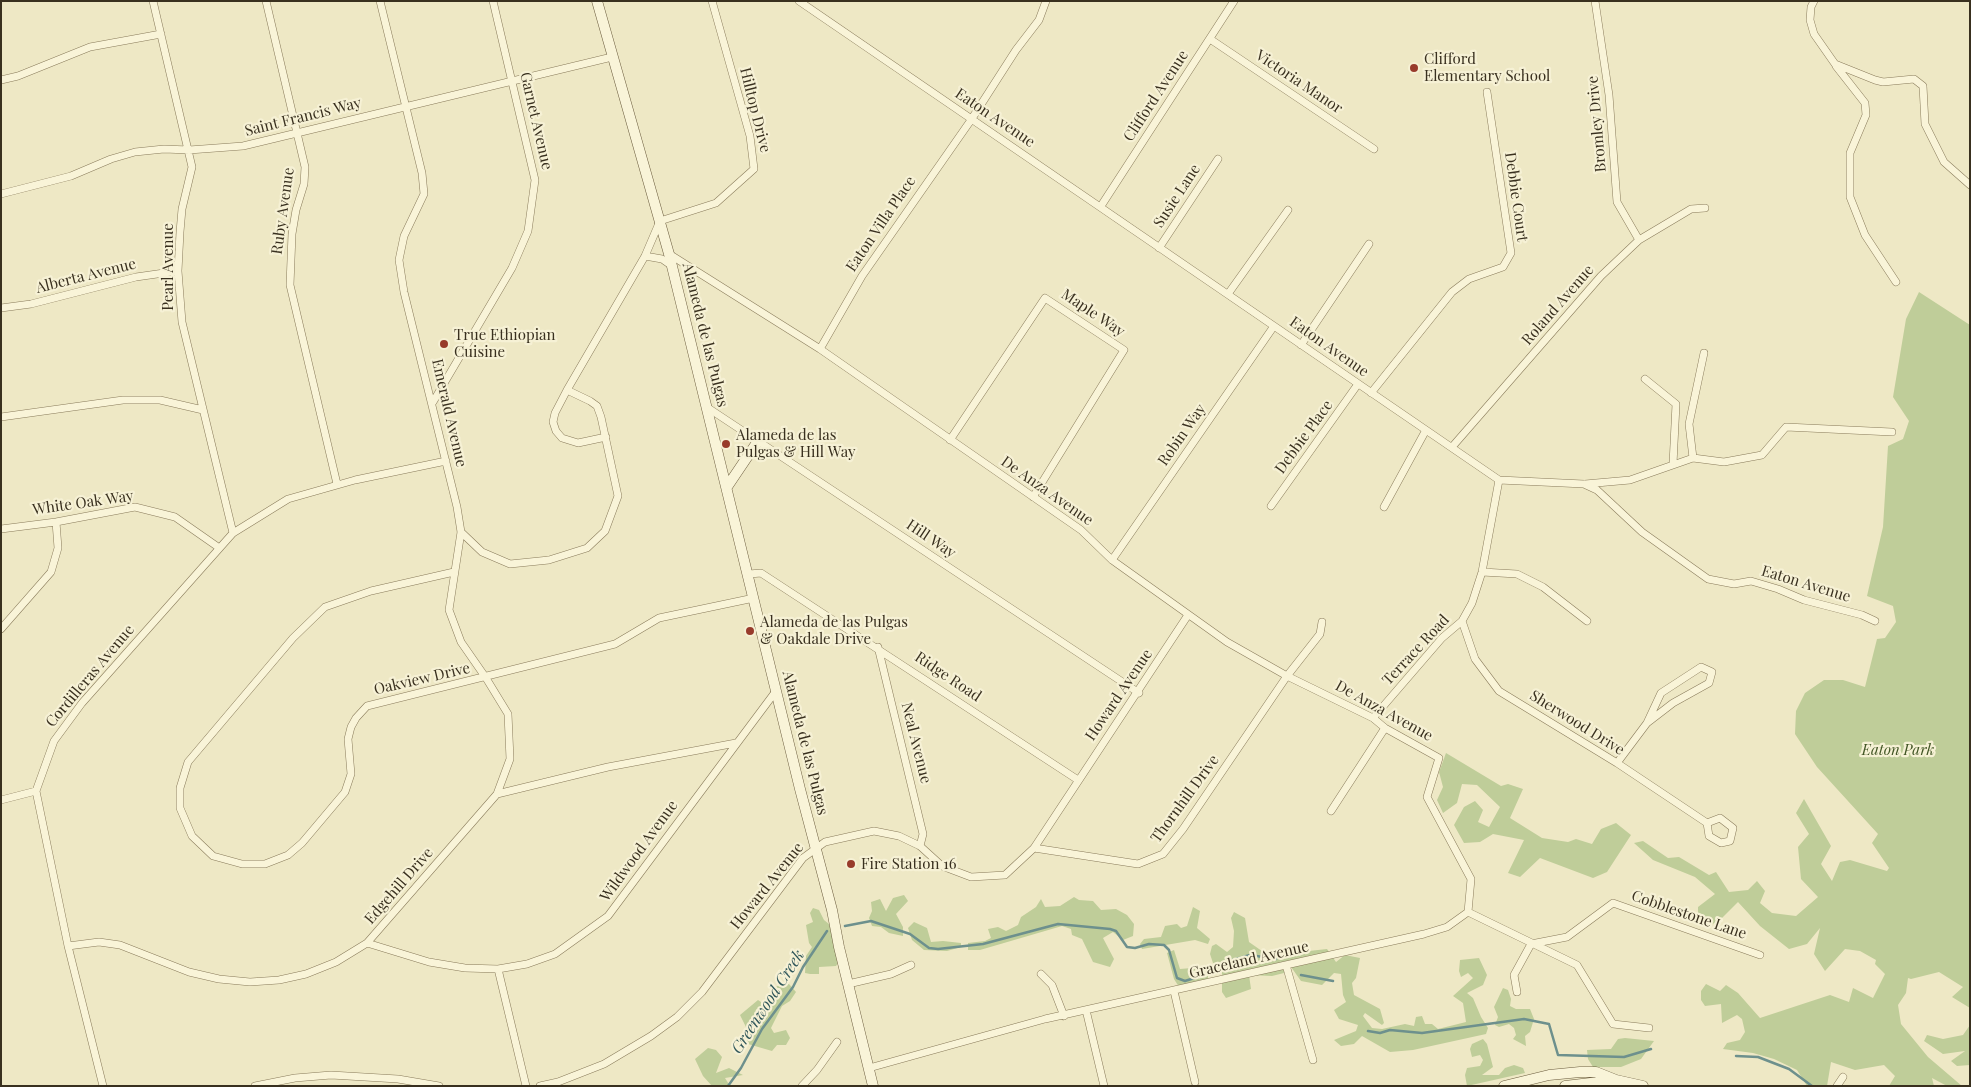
<!DOCTYPE html>
<html>
<head>
<meta charset="utf-8">
<style>
  body { margin:0 }
  #map { position:relative; width:1971px; height:1087px; overflow:hidden; background:#eee8c5; font-family:"Playfair Display",serif }
  canvas { display:block }
  .frame { position:absolute; inset:0; border:2px solid #39301f; pointer-events:none }
</style>
</head>
<body>
<div id="map">
<canvas width="1971" height="1087"></canvas>
<div class="frame"></div>
</div>
<script>
const c = document.querySelector('canvas').getContext('2d');
c.lineJoin = 'round';
function fillPath(path, color) {
  c.fillStyle = color;
  c.fill(path, 'evenodd');
}
function toPath(rows) {
  const path = new Path2D();
  for (const r of rows) {
    path.moveTo(r[0], r[1]);
    for (let i = 2; i < r.length; i += 2) path.lineTo(r[i], r[i + 1]);
  }
  return path;
}
function strokePath(path, color, width, dash) {
  c.strokeStyle = color;
  c.lineWidth = width;
  c.lineCap = dash ? 'butt' : 'round';
  c.setLineDash(dash || []);
  c.stroke(path);
}
function label(font, color, halo, rows, align = 'center') {
  c.font = font + ' "Playfair Display",serif';
  c.lineWidth = 4.5;
  c.setLineDash([]);
  c.textBaseline = 'middle';
  c.strokeStyle = halo;
  c.fillStyle = color;
  for (const [text, x, y, turn = 0] of rows) {
    c.save();
    c.translate(x, y);
    c.rotate((+turn || 0) * Math.PI / 180);
    c.textAlign = isNaN(turn) ? turn : align;
    if (halo) c.strokeText(text, 0, 0);
    c.fillText(text, 0, 0);
    c.restore();
  }
}
const green = toPath([
  [1919,292,1970,325,1970,1008,1952,997,1963,987,1939,972,1911,979,1908,978,1906,993,1898,1005,1901,1024,1928,1057,1962,1086,1947,1086,1932,1078,1934,1086,1889,1086,1895,1076,1884,1065,1855,1070,1831,1062,1827,1086,1807,1086,1797,1070,1774,1059,1753,1053,1723,1049,1727,1043,1740,1040,1745,1032,1742,1019,1737,1015,1722,1023,1721,1004,1705,1006,1701,1000,1701,991,1706,984,1720,991,1726,985,1738,993,1760,1018,1830,995,1849,1002,1853,988,1873,998,1885,974,1875,964,1876,960,1860,951,1845,949,1825,971,1814,954,1820,928,1807,944,1789,949,1760,926,1738,902,1720,920,1707,927,1698,918,1698,907,1715,894,1695,877,1653,860,1634,843,1643,841,1668,858,1679,857,1709,875,1716,872,1729,892,1748,890,1757,881,1765,891,1760,903,1772,913,1796,916,1818,897,1801,879,1798,847,1809,834,1796,813,1804,799,1831,846,1821,864,1832,881,1840,862,1850,860,1887,871,1889,868,1872,843,1878,834,1817,767,1795,734,1796,711,1805,693,1824,680,1843,680,1865,687,1877,639,1885,638,1896,622,1893,606,1867,596,1883,527,1888,446,1903,439,1909,421,1893,397,1906,319],
  [1446,753,1501,786,1508,784,1523,789,1510,818,1542,838,1568,842,1576,839,1592,844,1601,829,1616,823,1631,835,1607,872,1593,878,1540,858,1520,877,1508,873,1524,840,1493,834,1480,842,1464,843,1454,825,1464,807,1475,801,1483,810,1478,822,1489,827,1500,807,1477,785,1462,784,1457,803,1443,813,1437,800,1443,787,1439,772],
  [904,895,908,901,896,914,903,927,903,936,889,933,881,927,872,926,869,918,872,911,871,902,880,899,886,911,893,898],
  [1074,897,1079,900,1093,901,1101,910,1116,909,1127,915,1134,924,1133,936,1123,940,1113,932,1103,938,1114,959,1110,967,1093,962,1082,939,1072,935,1071,929,1062,926,980,950,968,950,968,943,985,941,991,938,988,929,998,927,1006,931,1018,925,1021,917,1036,907,1041,899,1045,907,1060,906],
  [1193,907,1200,911,1197,928,1210,939,1208,944,1195,940,1142,949,1140,944,1144,939,1161,937,1165,926,1177,924,1181,928,1187,926],
  [813,908,819,910,824,920,829,924,840,960,836,966,819,967,819,974,810,974,805,973,806,956,812,947,809,943,806,925,813,922,810,913],
  [1234,912,1245,918,1249,942,1269,956,1278,956,1290,946,1296,949,1297,955,1309,951,1327,949,1336,962,1345,955,1360,958,1356,978,1352,983,1354,995,1380,1009,1384,1023,1382,1025,1365,1013,1363,1016,1372,1028,1382,1029,1405,1024,1414,1026,1416,1017,1422,1016,1425,1024,1432,1024,1438,1029,1466,1022,1463,1003,1453,996,1473,978,1468,973,1461,977,1459,971,1460,960,1479,958,1487,975,1483,985,1467,993,1473,998,1481,1017,1488,1028,1486,1034,1413,1050,1390,1052,1362,1036,1354,1044,1341,1046,1334,1040,1356,1031,1358,1025,1339,1019,1334,1010,1346,1002,1343,995,1341,974,1334,973,1322,985,1301,981,1291,967,1284,973,1272,976,1249,975,1251,989,1226,998,1222,992,1222,971,1218,965,1213,963,1210,954,1212,946,1216,944,1227,952,1233,947,1234,931,1231,918],
  [914,922,927,928,931,942,943,941,961,943,961,947,947,951,924,950,912,940,908,928],
  [1174,950,1180,969,1204,967,1208,970,1208,980,1179,987,1174,979,1167,953],
  [781,984,789,984,796,992,790,1001,782,1006,771,1028,774,1033,786,1030,790,1038,786,1045,777,1045,772,1051,748,1044,742,1037,747,1029,740,1015,758,1000,767,1006,774,988],
  [1503,988,1508,990,1511,999,1510,1006,1516,1009,1530,1009,1534,1019,1530,1032,1525,1036,1526,1046,1513,1039,1516,1035,1514,1028,1509,1024,1499,1027,1495,1025,1498,1017,1494,1007],
  [1970,1025,1970,1065,1957,1066,1951,1061,1965,1051,1943,1054,1924,1041,1927,1035,1943,1039,1963,1035],
  [1625,1038,1654,1041,1641,1059,1621,1067,1593,1067,1588,1059,1587,1050,1611,1049,1618,1039],
  [1483,1039,1487,1044,1493,1067,1482,1075,1499,1075,1505,1068,1514,1065,1523,1068,1525,1073,1467,1086,1465,1075,1467,1068,1480,1066,1483,1060,1480,1055,1472,1057,1470,1049,1472,1044],
  [708,1048,716,1050,722,1057,716,1073,729,1068,743,1075,725,1078,730,1086,712,1086,703,1076,695,1059]
]);
const stream = toPath([
  [845,926,871,921,910,934,929,948,938,949,983,944,1058,924,1110,929,1116,931,1127,947,1135,948,1149,944,1164,945,1169,950,1177,978,1185,981,1216,971,1229,961,1250,955,1276,959],
  [1301,975,1333,981],
  [1368,1031,1380,1033,1390,1030,1422,1033,1524,1019,1549,1024,1558,1055,1624,1057,1651,1049],
  [1736,1056,1758,1057,1789,1069,1812,1086],
  [728,1086,741,1068,762,1029,793,987,803,967,827,931]
]);
const street = toPath([
  [153,1,192,167,182,209,180,232,178,271,182,322,233,533],
  [266,1,305,167,304,184,296,210,292,234,290,285,337,484],
  [380,1,422,173,424,194,404,236,399,260,404,292,457,507,461,532,449,610,461,642,486,678,508,714,510,759,497,794],
  [799,1,1499,480,1584,484,1597,490,1642,532,1708,579,1734,584,1751,581,1778,589,1804,600,1862,615,1875,621],
  [1595,1,1609,95,1617,202,1639,240],
  [1814,1,1811,7,1810,20,1814,34,1835,64,1875,80,1883,82,1914,79,1923,86,1925,124,1944,162,1970,185],
  [1210,39,1374,149],
  [1836,66,1865,103,1866,115,1850,153,1850,197,1865,235,1896,282],
  [1,80,18,76,90,47,161,34],
  [1,194,71,176,111,159,135,152,164,149,189,150,243,146,612,57],
  [1101,206,1234,1],
  [1159,248,1218,159],
  [669,254,820,349,1081,530,1112,560,1227,642,1287,676,1373,718,1385,728,1439,758,1427,797,1471,879,1468,912],
  [645,256,662,259,672,266],
  [1228,294,1288,210],
  [1,308,31,304,136,277,178,271],
  [1301,345,1369,244],
  [820,349,862,276,971,120,1016,50,1039,20,1046,1],
  [1645,379,1676,404,1673,464],
  [567,390,555,413,553,422,556,431,562,438,578,443,606,437],
  [1371,393,1452,292,1469,279,1503,267,1511,253,1487,92],
  [433,402,512,268,528,231,535,180,493,1],
  [708,408,1139,693],
  [1,417,123,400,160,400,203,410],
  [950,440,1045,298,1124,350,1033,497],
  [1452,447,1601,276,1639,240,1691,209,1705,208],
  [1693,458,1689,424,1704,353],
  [1585,484,1630,480,1693,458,1724,462,1762,455,1786,427,1892,432],
  [1271,506,1358,384],
  [1384,507,1426,430],
  [1,529,56,522,135,507,175,517,218,547],
  [461,532,482,552,510,564,549,560,587,548,605,531,618,496,601,417,597,406,590,401,567,390,645,256,660,221,716,203,754,169,750,136,712,1],
  [1112,560,1274,326],
  [454,572,371,591,325,607,293,638,188,762,180,788,180,808,192,836,213,856,242,864,265,864,288,855,302,843,345,792,351,774,348,739,351,727,356,718,367,706,615,644,659,618,754,598],
  [1482,572,1517,574,1543,587,1587,621],
  [749,574,761,573,1078,780],
  [1462,621,1475,659,1499,691,1617,763,1707,823,1709,836,1721,843,1730,841,1733,828,1720,818,1707,823],
  [1,629,51,572,58,548,56,522],
  [878,647,923,834,920,846],
  [1373,718,1442,638,1462,621,1472,603,1482,572,1499,480],
  [1617,763,1647,723,1661,693,1701,667,1712,672,1709,683,1673,703,1647,723],
  [1,800,36,791],
  [1331,811,1385,728],
  [1034,848,1138,864,1163,854,1183,829,1287,676,1320,634,1322,622],
  [1468,912,1577,965,1613,1024,1649,1028],
  [367,943,429,962,465,968,498,969,527,964,555,954,608,916,776,691],
  [1531,944,1567,937,1613,903,1760,955],
  [68,946,99,942,120,945,189,972,219,979,250,982,279,980,306,974,336,962,367,943,497,794,608,767,736,743],
  [1286,965,1313,1060],
  [498,969,526,1086],
  [1041,974,1052,985,1064,1016],
  [848,984,891,974,911,965],
  [1174,991,1195,1082],
  [1517,992,1514,975,1531,944],
  [1086,1010,1104,1086],
  [869,1068,1045,1019,1424,934,1447,927,1468,912],
  [103,1086,68,946,36,791,54,741,82,703,233,533,288,499,355,480,446,461],
  [255,1086,295,1078,331,1075,398,1079,439,1086],
  [540,1086,558,1082,604,1064,651,1036,677,1017,702,992,803,858,825,842,874,831,899,836,920,846,942,866,971,877,1005,875,1034,848,1188,615],
  [802,1086,817,1070,837,1042],
  [1837,1086,1843,1077]
]);
const secondary = toPath([
  [597,1,669,254,800,789,832,910,839,947,873,1086],
  [727,487,758,441],
  [1504,1086,1549,1075,1580,1072,1596,1072,1616,1080,1643,1086],
  [1565,1086,1616,1080]
]);
const markers = [
  [1414,68,5,"#983b2b"],
  [444,344,5,"#983b2b"],
  [726,444,5,"#983b2b"],
  [750,631,5,"#983b2b"],
  [851,864,5,"#983b2b"]
];
const poiNames = [
  ["Clifford",1424,59],
  ["Elementary School",1424,76],
  ["True Ethiopian",454,335],
  ["Cuisine",454,352],
  ["Alameda de las",736,435],
  ["Pulgas & Hill Way",736,452],
  ["Alameda de las Pulgas",760,622],
  ["& Oakdale Drive",760,639],
  ["Fire Station 16",861,864]
];
const streetNames = [
  ["Victoria Manor",1299,82,34],
  ["Clifford Avenue",1156,96,-57],
  ["Hilltop Drive",755,110,76],
  ["Saint Francis Way",303,117,-14],
  ["Eaton Avenue",995,118,34],
  ["Garnet Avenue",536,121,77],
  ["Bromley Drive",1597,124,-95],
  ["Susie Lane",1177,196,-57],
  ["Debbie Court",1516,197,82],
  ["Ruby Avenue",283,211,-82],
  ["Eaton Villa Place",881,224,-56],
  ["Pearl Avenue",168,267,-90],
  ["Alberta Avenue",86,276,-14],
  ["Roland Avenue",1558,305,-49],
  ["Maple Way",1093,313,34],
  ["Alameda de las Pulgas",705,335,76],
  ["Eaton Avenue",1329,347,35],
  ["Emerald Avenue",449,413,77],
  ["Robin Way",1182,435,-55],
  ["Debbie Place",1304,437,-54],
  ["De Anza Avenue",1047,491,35],
  ["White Oak Way",83,503,-8],
  ["Hill Way",931,539,34],
  ["Eaton Avenue",1806,584,17],
  ["Terrace Road",1416,650,-47],
  ["Cordilleras Avenue",90,676,-50],
  ["Ridge Road",948,677,34],
  ["Oakview Drive",422,679,-13],
  ["Howard Avenue",1119,695,-56],
  ["De Anza Avenue",1384,711,29],
  ["Sherwood Drive",1577,723,32],
  ["Alameda de las Pulgas",805,743,76],
  ["Neal Avenue",916,743,76],
  ["Thornhill Drive",1185,799,-54],
  ["Wildwood Avenue",639,851,-54],
  ["Edgehill Drive",399,886,-49],
  ["Howard Avenue",767,886,-51],
  ["Cobblestone Lane",1689,915,19],
  ["Graceland Avenue",1249,960,-13]
];
const parkNames = [
  ["Eaton Park",1898,750]
];
const waterNames = [
  ["Greenwood Creek",768,1002,-57]
];
fillPath(green, '#bfcd99');
strokePath(stream, '#6d908d', 2.5);
strokePath(street, '#897b5b', 8);
strokePath(secondary, '#6b5c3e', 11);
strokePath(street, '#f9f4d8', 7);
strokePath(secondary, '#f9f4d8', 10);
for (const [x, y, r, color] of markers) {
  const dot = new Path2D();
  dot.arc(x, y, r, 0, 2 * Math.PI);
  c.fillStyle = color;
  c.fill(dot);
  strokePath(dot, '#f6f1d5', 2);
}
label('15px', '#39301f', '#f6f1d5', poiNames, 'left');
label('15px', '#39301f', '#f6f1d5', streetNames);
label('italic 15px', '#425625', '#f6f1d5', parkNames);
label('italic 16px', '#2e5559', '#f6f1d5', waterNames);
</script>
</body>
</html>
